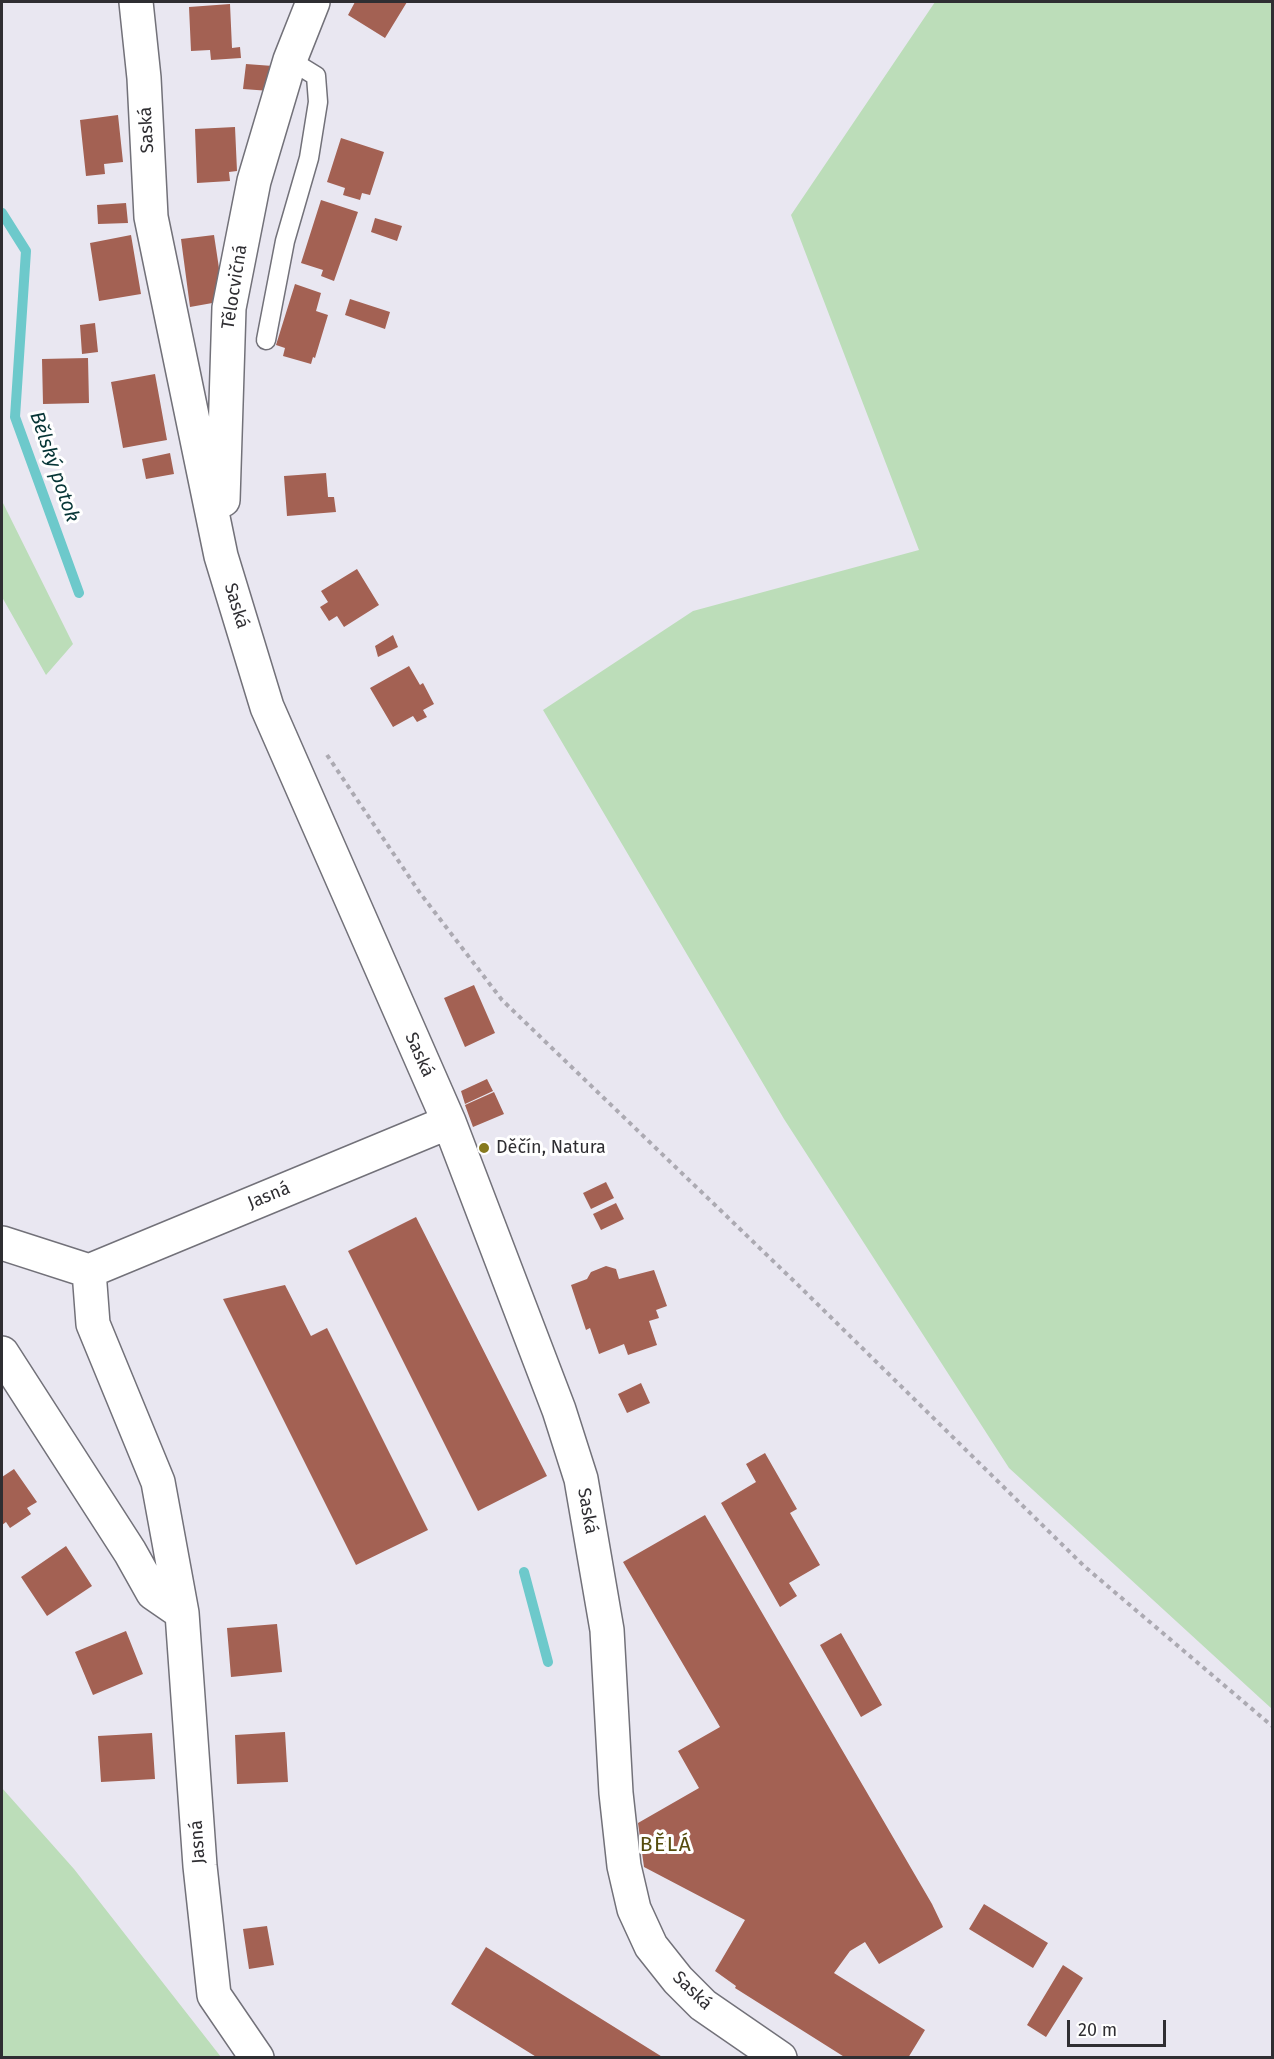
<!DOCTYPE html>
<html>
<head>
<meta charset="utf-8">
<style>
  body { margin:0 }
  #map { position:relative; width:1274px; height:2059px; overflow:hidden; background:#e9e7f1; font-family:"Fira Sans",sans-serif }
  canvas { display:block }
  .frame { position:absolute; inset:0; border:3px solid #2f2e32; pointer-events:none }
  .scale { position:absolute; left:1067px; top:2020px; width:99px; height:27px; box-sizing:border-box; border:3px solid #2f2e32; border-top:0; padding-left:8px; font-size:18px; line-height:21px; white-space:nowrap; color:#2f2e32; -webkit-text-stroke:4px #fff; paint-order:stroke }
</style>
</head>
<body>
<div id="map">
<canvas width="1274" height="2059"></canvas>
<div class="frame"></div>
<div class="scale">20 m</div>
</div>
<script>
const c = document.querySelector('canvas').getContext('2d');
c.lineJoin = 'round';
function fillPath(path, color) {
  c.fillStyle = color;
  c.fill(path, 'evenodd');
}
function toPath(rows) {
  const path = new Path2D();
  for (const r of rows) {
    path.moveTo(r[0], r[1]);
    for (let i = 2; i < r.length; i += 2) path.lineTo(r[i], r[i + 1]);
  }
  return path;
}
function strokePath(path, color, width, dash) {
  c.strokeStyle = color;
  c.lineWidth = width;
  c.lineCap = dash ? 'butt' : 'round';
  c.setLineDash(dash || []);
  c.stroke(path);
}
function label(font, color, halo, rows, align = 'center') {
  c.font = font + ' "Fira Sans",sans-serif';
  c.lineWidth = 6;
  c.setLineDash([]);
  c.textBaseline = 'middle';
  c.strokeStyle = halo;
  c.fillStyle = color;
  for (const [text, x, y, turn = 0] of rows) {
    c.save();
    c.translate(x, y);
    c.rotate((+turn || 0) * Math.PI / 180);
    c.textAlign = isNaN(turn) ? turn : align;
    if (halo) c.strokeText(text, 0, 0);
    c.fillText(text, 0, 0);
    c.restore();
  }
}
const green = toPath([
  [935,2,1272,2,1272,1709,1009,1468,784,1119,543,710,693,611,919,550,791,215],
  [2,501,73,644,46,675,2,597],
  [2,1788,74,1869,221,2057,2,2057]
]);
const stream = toPath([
  [2,213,26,251,15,417,79,593],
  [524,1572,548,1662]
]);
const building = toPath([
  [355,2,407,2,385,38,348,15],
  [230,4,232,48,240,47,241,58,211,60,210,50,191,51,189,7],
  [246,64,273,66,270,91,243,89],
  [118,115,123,162,104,164,105,174,86,176,80,120],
  [235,127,237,171,229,172,230,181,197,183,195,129],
  [341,138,384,152,370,195,362,193,360,200,343,195,345,188,327,182],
  [321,200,358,212,334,281,321,276,323,270,301,263],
  [126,203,128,223,98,224,97,205],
  [375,218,402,226,397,241,371,232],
  [131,235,141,294,99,301,90,243],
  [214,235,222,288,218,302,190,307,181,239],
  [295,284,321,293,316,311,328,315,315,358,313,357,311,364,283,356,285,348,276,345],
  [350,299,390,312,385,329,345,315],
  [95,323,98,352,82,354,80,325],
  [88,358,89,403,43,404,42,359],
  [155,374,167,440,123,448,111,382],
  [170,453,174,474,146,479,142,459],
  [326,473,328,497,334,497,336,512,287,516,284,476],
  [357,569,379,605,344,627,337,616,329,621,320,607,328,602,321,591],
  [393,635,398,647,378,657,375,646],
  [409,666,420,685,423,683,434,704,423,710,427,717,417,722,413,716,393,727,370,688],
  [474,985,495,1033,465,1047,444,998],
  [487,1079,493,1091,465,1104,461,1091],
  [494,1092,504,1114,473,1127,465,1105],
  [606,1182,614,1198,591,1209,583,1193],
  [616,1203,624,1219,601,1230,593,1214],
  [416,1217,547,1476,478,1511,348,1251],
  [606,1266,616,1269,619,1279,654,1270,667,1306,656,1310,659,1318,649,1321,657,1345,628,1355,624,1344,599,1354,590,1328,586,1330,571,1285,587,1279,591,1272],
  [285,1285,311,1336,327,1328,428,1530,356,1565,223,1299],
  [641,1383,650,1403,627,1413,618,1394],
  [765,1453,797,1509,790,1513,820,1565,789,1583,797,1596,780,1607,721,1503,756,1482,746,1464],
  [14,1469,37,1502,27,1508,31,1514,10,1528,6,1522,2,1525,2,1477],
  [705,1515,932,1904,943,1927,879,1964,865,1942,850,1951,834,1973,925,2030,908,2058,846,2058,735,1988,736,1986,715,1971,745,1920,644,1867,638,1823,699,1788,678,1751,720,1727,623,1562],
  [66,1546,92,1586,47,1616,21,1577],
  [277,1624,282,1672,231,1677,227,1628],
  [126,1631,143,1674,93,1695,75,1652],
  [841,1633,882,1705,861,1717,820,1645],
  [285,1732,288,1782,237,1784,235,1735],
  [152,1733,155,1779,101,1782,98,1736],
  [984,1904,1048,1943,1033,1968,969,1929],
  [267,1926,274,1965,249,1969,243,1929],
  [486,1947,664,2058,538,2058,451,2004],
  [1063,1965,1083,1978,1046,2037,1027,2025]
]);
const path = toPath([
  [327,755,420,893,502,1000,796,1283,1084,1566,1272,1726]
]);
const service = toPath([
  [266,340,285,241,309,158,318,102,316,76,290,60]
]);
const minor = toPath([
  [136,2,144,78,151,217,221,556,267,707,449,1122,559,1410,581,1479,607,1630,616,1793,624,1866,634,1909,651,1946,678,1980,703,2005,780,2058],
  [223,500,229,308,254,181,290,60,313,2],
  [2,1243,89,1271],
  [2,1353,130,1552,153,1593,182,1613],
  [257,2058,214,1995,200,1866,182,1613,158,1482,93,1324,89,1271,449,1122]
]);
const markers = [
  [484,1148,6,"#86791e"]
];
const streetNames = [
  ["Saská",147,130,-93],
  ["Tělocvičná",235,287,-81],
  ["Saská",236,606,73],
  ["Saská",419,1055,66],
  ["Jasná",269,1196,-22],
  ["Saská",587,1511,80],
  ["Jasná",198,1842,-94],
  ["Saská",692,1991,44]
];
const poiNames = [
  ["Děčín, Natura",496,1148]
];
const waterNames = [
  ["Bělský potok",54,467,71]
];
const quarterNames = [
  ["BĚLÁ",666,1845]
];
fillPath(green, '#bcddb9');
strokePath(stream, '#6dc9cb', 10);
fillPath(building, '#a36153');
strokePath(service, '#727179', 21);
strokePath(minor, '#727179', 36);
strokePath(path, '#acaab2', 4, [4.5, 4.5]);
strokePath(service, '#fff', 18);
strokePath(minor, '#fff', 33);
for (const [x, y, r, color] of markers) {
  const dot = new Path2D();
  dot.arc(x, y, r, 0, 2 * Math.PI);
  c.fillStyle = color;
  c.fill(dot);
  strokePath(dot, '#fff', 2);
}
label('18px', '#2f2e32', '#fff', streetNames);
label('18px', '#2f2e32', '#fff', poiNames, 'left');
label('italic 20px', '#063536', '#fff', waterNames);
c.letterSpacing = '1.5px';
label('21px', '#554c0d', '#fff', quarterNames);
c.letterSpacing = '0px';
</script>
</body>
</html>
